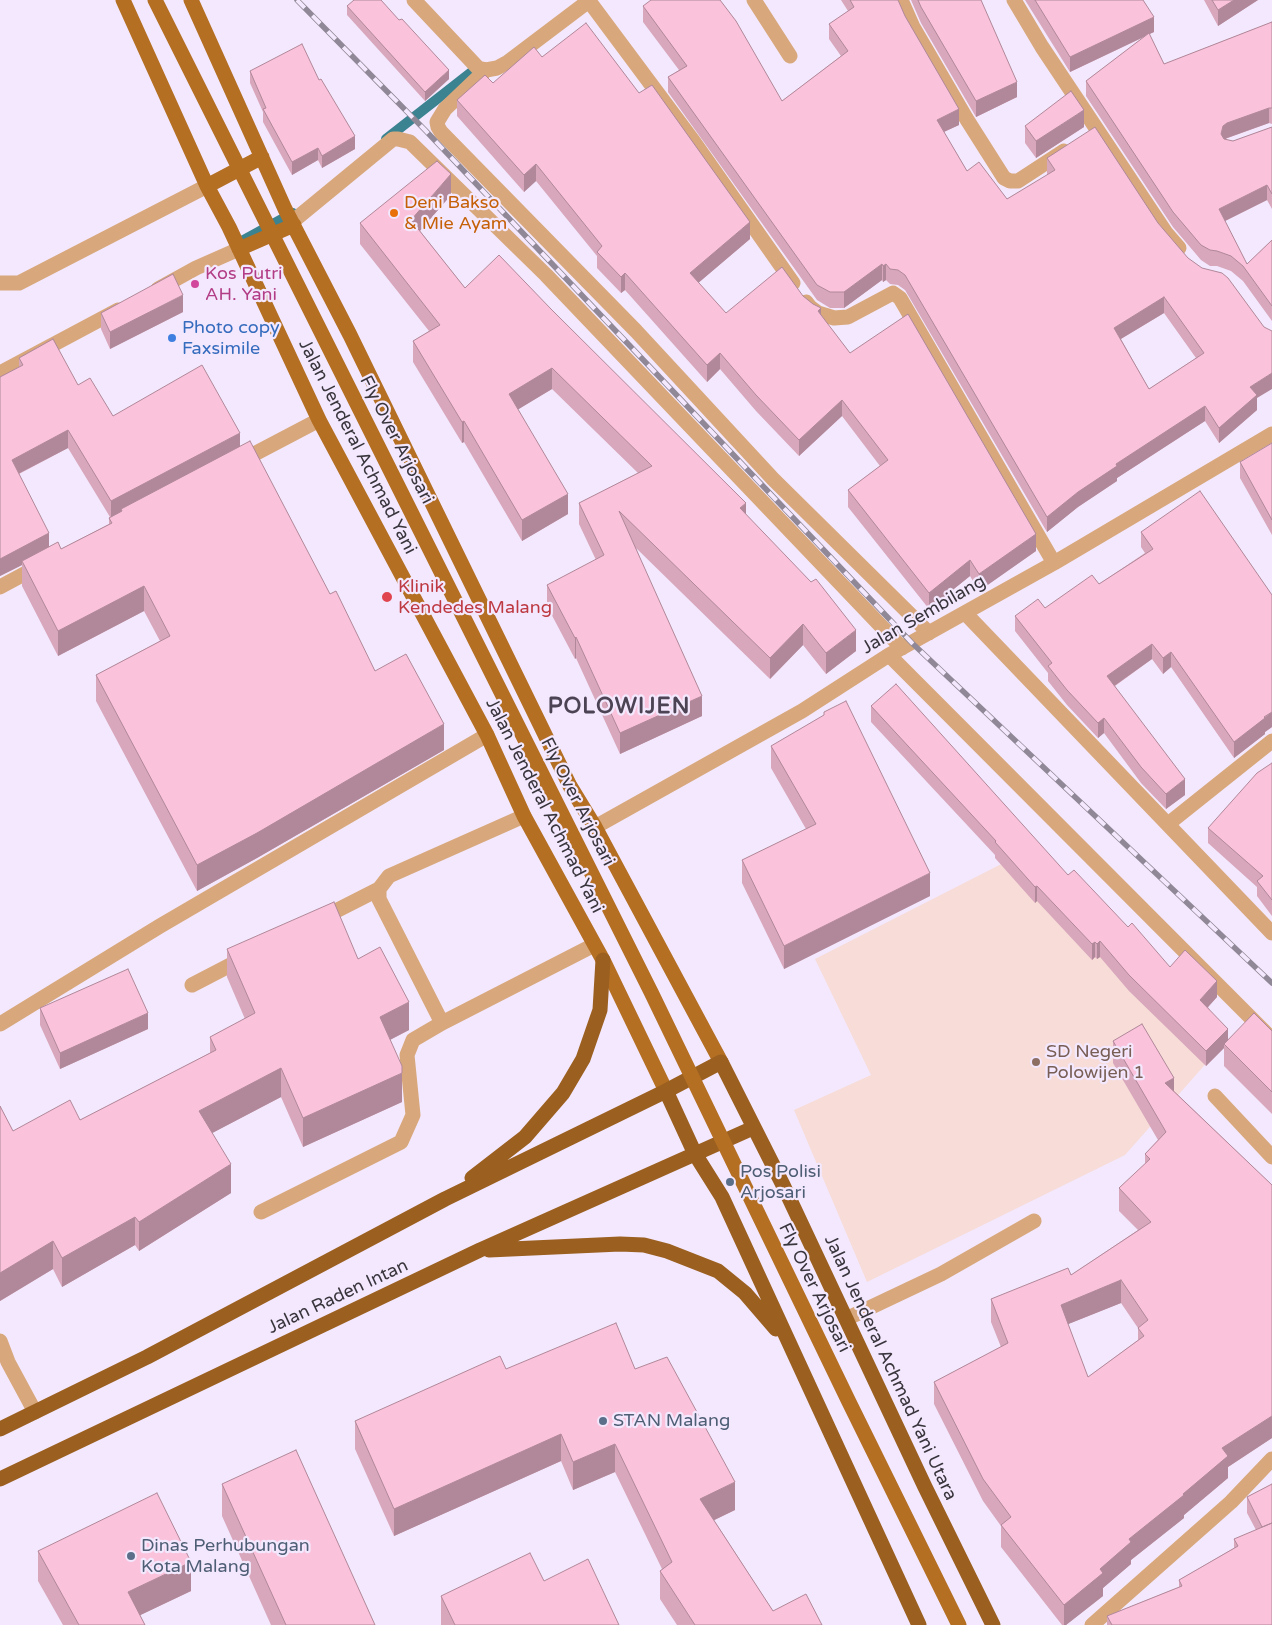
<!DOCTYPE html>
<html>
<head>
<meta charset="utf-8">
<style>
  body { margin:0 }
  canvas { display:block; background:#f3e8fd }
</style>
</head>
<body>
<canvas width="1272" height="1625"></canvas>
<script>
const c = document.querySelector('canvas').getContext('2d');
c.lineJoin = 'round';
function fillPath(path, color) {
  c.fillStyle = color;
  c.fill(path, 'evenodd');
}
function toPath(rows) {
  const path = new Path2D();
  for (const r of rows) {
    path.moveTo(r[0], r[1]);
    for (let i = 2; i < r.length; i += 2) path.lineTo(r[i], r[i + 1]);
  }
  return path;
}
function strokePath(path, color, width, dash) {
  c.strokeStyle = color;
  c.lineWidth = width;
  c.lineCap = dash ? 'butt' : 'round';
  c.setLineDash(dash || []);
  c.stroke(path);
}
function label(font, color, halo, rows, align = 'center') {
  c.font = font + ' "Varela Round",sans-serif';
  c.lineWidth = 4.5;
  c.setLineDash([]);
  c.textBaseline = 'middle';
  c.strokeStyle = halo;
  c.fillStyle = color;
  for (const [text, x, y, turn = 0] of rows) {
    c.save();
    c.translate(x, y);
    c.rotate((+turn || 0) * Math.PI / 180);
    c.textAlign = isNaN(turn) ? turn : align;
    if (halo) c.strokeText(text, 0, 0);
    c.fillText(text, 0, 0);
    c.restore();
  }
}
const education = toPath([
  [1021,854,1218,1050,1125,1155,867,1282,794,1110,871,1075,815,959]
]);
const stream = toPath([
  [386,139,478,67],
  [242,241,293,213]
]);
const minor = toPath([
  [414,0,478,68,486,70,497,68,508,62,590,0],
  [754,0,790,56],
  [901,0,913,27,966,118,1004,178,1010,181,1018,181,1064,151],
  [1014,0,1042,47,1166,233,1179,248],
  [589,1,694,142,793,283],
  [486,70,445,109,437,122,438,127,441,132,636,331,773,479,929,633],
  [292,222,393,139,398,139,410,142,546,275,902,648],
  [0,283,19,283,207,186],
  [158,289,196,268,239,249],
  [806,302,810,307,818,313,834,318,848,317,893,293,900,298,1054,563],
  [0,373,118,310],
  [239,462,319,420],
  [0,587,39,566],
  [965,613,1272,933],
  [889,655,1272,1039],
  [524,816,389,876,379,889,379,899,442,1023,594,945],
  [1168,824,1272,741],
  [595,827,802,711,889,655,1054,563,1272,434],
  [320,919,379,889],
  [192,985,244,958],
  [0,1024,160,926,487,735],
  [1215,1096,1272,1157],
  [261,1212,401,1142,413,1115,407,1055,413,1040,442,1023],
  [846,1319,941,1274,1034,1221],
  [0,1341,8,1362,35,1412],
  [1092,1625,1231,1502,1272,1459]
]);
const major = toPath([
  [123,0,207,186,229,227,319,420,487,735,524,816,603,960,666,1091],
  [191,0,285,209,350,335,570,786,595,827,721,1062],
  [207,186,262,157],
  [239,249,294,225]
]);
const highway = toPath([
  [666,1091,695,1154,722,1197,919,1625],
  [472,1178,525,1137,563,1093,583,1059,600,1010,603,960],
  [489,1250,620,1244,644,1245,667,1251,718,1271,745,1293,776,1329],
  [0,1429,147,1357,445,1199,666,1091,721,1062,783,1185,925,1487,993,1625],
  [0,1479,480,1250,753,1128]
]);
const rail = toPath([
  [297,0,425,130,912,643,1272,983]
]);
const majorBridge = toPath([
  [155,0,651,992,849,1402,959,1625]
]);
const wall = toPath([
  [841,0,898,0,905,16,959,125,944,132,967,171,1007,199,1048,175,1047,174,1047,158,1257,398,1257,410,1219,443,1205,421,1117,478,1117,481,1078,507,1047,532,905,290,898,285,890,284,886,280,883,282,882,280,844,308,830,308,817,300,668,92,668,77,679,70,643,22,643,6,782,101,841,56,829,39,829,24,848,11],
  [1164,313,1196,358,1149,389,1121,339],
  [911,0,981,0,1017,97,976,117,921,23],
  [1025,0,1143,0,1154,32,1149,34,1164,64,1272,22,1272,124,1269,123,1225,139,1233,141,1272,127,1272,209,1267,200,1225,221,1247,264,1272,240,1272,321,1243,281,1231,271,1217,266,1210,266,1201,260,1173,227,1086,96,1086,81,1144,37,1070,72],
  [1204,0,1258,0,1218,26],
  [347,6,449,79,425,101,347,15],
  [542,57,750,239,698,283,726,313,803,296,821,316,850,353,1036,551,979,591,970,576,929,609,848,507,848,490,880,466,842,416,799,456,756,411,720,369,707,382,625,290,621,293,597,268,597,256,536,181,524,192,457,116,457,100,493,83],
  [250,71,319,80,355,149,322,168,318,160,292,175,263,122,263,112,250,83],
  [1025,126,1084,127,1036,158,1025,143],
  [451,195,420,231,465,288,746,515,856,651,826,674,803,645,770,679,636,548,702,716,620,754,576,658,575,659,547,606,547,585,596,560,579,524,579,503,638,473,552,389,518,409,568,514,522,541,464,442,462,443,413,362,413,341,429,331,360,244,360,223],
  [183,312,110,349,101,329,101,313],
  [19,358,78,385,113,416,240,446,375,671,444,750,257,858,197,891,96,701,96,675,160,641,144,611,58,656,22,586,22,565,0,576,0,377,19,367],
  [68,448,110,517,109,518,109,524,61,549,49,546,19,474],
  [1272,443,1272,535,1240,478,1240,462],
  [1141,532,1272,595,1272,727,1265,732,1265,734,1234,758,1171,667,1163,674,1152,659,1115,686,1185,795,1166,809,1141,783,1104,733,1098,738,1067,705,1048,681,1048,673,1015,631,1015,616,1045,608,1099,584,1145,553,1141,547],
  [871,706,1068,875,1128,927,1170,967,1217,997,1208,1007,1228,1039,1272,1031,1272,1114,1224,1066,1224,1048,1206,1066,1129,991,1100,957,1097,959,1095,957,1092,960,1037,901,1035,903,995,858,995,855,871,722],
  [771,746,930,896,784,969,742,883,742,860,806,829,771,768],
  [1272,763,1272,916,1257,896,1257,887,1208,843,1208,828],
  [227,949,358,959,409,1030,390,1040,402,1102,303,1147,281,1097,212,1133,231,1193,139,1251,135,1245,62,1287,53,1269,0,1301,0,1106,13,1131,80,1120,210,1053,210,1037,245,1019,227,977],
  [40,1008,148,1029,60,1069,40,1025],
  [1113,1041,1174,1091,1272,1185,1272,1438,1228,1467,1228,1478,1184,1515,1184,1518,1131,1560,1131,1564,1103,1588,1103,1596,1066,1625,1062,1625,1001,1547,1001,1526,983,1501,934,1404,934,1382,1001,1347,991,1322,991,1299,1071,1275,1138,1230,1119,1211,1119,1188,1145,1164,1145,1154,1158,1140,1113,1063],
  [1121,1303,1138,1328,1138,1340,1088,1377,1068,1324],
  [506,1369,635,1369,735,1510,714,1520,773,1611,822,1625,677,1625,660,1599,660,1571,662,1569,615,1472,573,1490,561,1461,394,1536,355,1449,355,1421],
  [222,1484,375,1625,271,1625,222,1516],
  [1272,1484,1272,1625,1107,1625,1107,1616,1179,1587,1179,1580,1234,1548,1234,1539,1256,1530,1247,1513,1247,1497],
  [38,1551,191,1591,140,1615,145,1625,63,1625,38,1581],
  [544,1581,619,1625,441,1625,441,1596]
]);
const shadedWall = toPath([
  [1234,0,1258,0,1218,26,1218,10],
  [1154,17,1154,32,1070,72,1070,57],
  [449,70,449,79,425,101,425,92],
  [1017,82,1017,97,976,117,976,101],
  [1269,108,1269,123,1227,138,1223,141,1221,134,1223,126,1227,123],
  [959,109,959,125,937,135,937,120],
  [1084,110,1084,127,1036,158,1036,141],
  [355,136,355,149,322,168,322,156],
  [318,148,318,160,292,175,292,162],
  [536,164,536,181,524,192,524,175],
  [451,174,451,195,411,241,411,220],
  [1267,185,1267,200,1219,224,1219,209],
  [750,222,750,239,690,290,690,273],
  [882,264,882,280,844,308,844,292],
  [886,264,886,280,883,282,883,266],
  [625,273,625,290,621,293,621,277],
  [183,295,183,312,110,349,110,332],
  [1164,297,1164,313,1114,343,1114,328],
  [821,308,821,324,818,311],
  [720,353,720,369,707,382,707,365],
  [552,368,552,389,509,415,509,394],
  [1272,373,1272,389,1257,398,1257,410,1219,443,1219,428,1250,387],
  [842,400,842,416,799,456,799,440],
  [1205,406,1205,421,1117,478,1117,481,1078,507,1047,532,1047,517,1078,492,1116,464],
  [464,421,464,442,462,443,462,422],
  [68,430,68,448,12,477,12,460],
  [240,433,240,451,122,511,121,509,121,513,111,518,111,501],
  [568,494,568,514,522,541,522,520],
  [746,503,746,523,740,508],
  [49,533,49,551,22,561,22,565,0,576,0,559],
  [1036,534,1036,551,979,591,979,574],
  [970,560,970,576,929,609,929,593],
  [144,586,144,611,58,656,58,631],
  [803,624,803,645,770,679,770,658],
  [856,630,856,651,826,674,826,653],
  [576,637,576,658,575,659,575,638],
  [1152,644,1152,659,1107,691,1107,676],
  [1171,652,1171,667,1163,674,1163,658],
  [702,696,702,716,620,754,620,733],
  [1272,712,1272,727,1265,732,1265,734,1234,758,1234,742],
  [1104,718,1104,733,1098,738,1098,723],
  [444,724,444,750,257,858,197,891,197,865],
  [1185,779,1185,795,1166,809,1166,794],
  [930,873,930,896,784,969,784,946],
  [1037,886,1037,901,1035,903,1035,887],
  [1100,941,1100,957,1097,959,1097,944],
  [1095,942,1095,957,1092,960,1092,944],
  [1217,981,1217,997,1200,1016,1200,1000],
  [409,1002,409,1030,380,1045,380,1017],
  [148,1013,148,1029,60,1069,60,1053],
  [1228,1029,1228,1044,1224,1044,1224,1048,1206,1066,1206,1051],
  [281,1068,281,1097,199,1140,199,1111],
  [402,1073,402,1102,303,1147,303,1118],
  [1174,1078,1174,1100,1165,1083],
  [231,1164,231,1193,139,1251,139,1222],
  [135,1217,135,1245,62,1287,62,1258],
  [53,1241,53,1269,0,1301,0,1273],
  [1121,1280,1121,1303,1061,1327,1061,1305],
  [1272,1416,1272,1438,1228,1467,1228,1478,1184,1515,1184,1518,1131,1560,1131,1564,1103,1588,1103,1596,1066,1625,1064,1625,1064,1605,1129,1539,1183,1494,1222,1448],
  [561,1434,561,1461,394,1536,394,1509],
  [615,1444,615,1472,573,1490,573,1462],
  [735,1482,735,1510,700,1527,700,1499],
  [191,1562,191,1591,128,1621,128,1592]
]);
const building = toPath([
  [354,0,381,0,399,20,402,19,449,70,425,92,347,6,354,0],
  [651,0,720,0,736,21,782,101,848,51,829,24,854,7,850,0,898,0,905,16,959,109,937,120,967,171,979,162,1007,199,1055,170,1047,158,1095,127,1158,223,1188,258,1202,268,1222,273,1228,278,1264,327,1272,331,1272,373,1250,387,1257,395,1219,428,1205,406,1116,464,1117,466,1078,492,1047,517,905,275,898,270,890,269,886,264,883,266,882,264,844,292,830,292,817,285,668,77,687,66,643,6,651,0],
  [1164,297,1204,353,1149,389,1114,328,1164,297],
  [918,0,981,0,1017,82,976,101,921,7,918,0],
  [1035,0,1143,0,1154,17,1070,57,1035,0],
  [1212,0,1234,0,1218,10,1212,0],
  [1272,22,1272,108,1269,108,1227,123,1223,126,1221,134,1224,139,1233,141,1272,127,1272,194,1267,185,1219,209,1247,264,1272,240,1272,306,1243,266,1231,256,1217,251,1210,250,1201,245,1173,212,1086,81,1149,33,1164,64,1272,22],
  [586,23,639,93,652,85,750,222,690,273,726,313,782,267,803,296,813,304,821,308,818,311,850,353,908,314,1036,534,979,574,970,560,929,593,848,490,888,460,842,400,799,440,756,395,720,353,707,365,625,273,621,277,597,252,602,246,536,164,524,175,457,100,485,75,493,83,534,47,542,57,586,23],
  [302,44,319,80,321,79,355,136,322,156,318,148,292,162,263,109,266,108,250,71,302,44],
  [1071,91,1084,110,1036,141,1025,126,1071,91],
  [437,161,451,174,411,220,465,288,499,255,551,309,746,503,740,508,811,582,816,579,856,630,826,653,803,624,770,658,619,511,702,696,620,733,576,637,575,638,547,585,604,555,579,503,652,466,552,368,509,394,568,494,522,520,464,421,462,422,413,341,440,325,360,223,437,161],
  [173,274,183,295,110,332,101,313,173,274],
  [53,339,78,385,90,378,113,416,202,365,240,433,111,501,68,430,12,460,49,533,0,559,0,377,23,365,19,358,53,339],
  [250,441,330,594,336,591,375,671,406,654,444,724,257,833,197,865,96,675,170,636,144,586,58,631,22,561,58,542,61,549,112,523,109,518,122,511,121,509,250,441],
  [1272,443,1272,520,1240,462,1272,443],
  [1200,491,1272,595,1272,712,1264,717,1265,718,1234,742,1171,652,1163,658,1152,644,1107,676,1185,779,1166,794,1141,767,1104,718,1098,723,1067,690,1048,666,1052,663,1015,616,1038,599,1045,608,1092,575,1099,584,1153,549,1141,532,1200,491],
  [896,684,1068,875,1074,870,1128,927,1132,923,1170,967,1185,950,1217,981,1200,1000,1228,1029,1206,1051,1129,975,1100,941,1097,944,1095,942,1092,944,1037,886,1035,887,995,842,996,841,871,706,896,684],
  [846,701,930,873,784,946,742,860,816,824,771,746,824,715,824,712,846,701],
  [1272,763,1272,900,1257,881,1263,876,1208,828,1257,773,1272,763],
  [334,902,358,959,380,947,409,1002,380,1017,402,1066,402,1073,303,1118,281,1068,199,1111,231,1164,139,1222,135,1217,62,1258,53,1241,0,1273,0,1106,13,1131,70,1100,80,1120,216,1050,210,1037,255,1013,227,949,334,902],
  [128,969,148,1013,60,1053,40,1008,128,969],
  [1254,1013,1272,1031,1272,1092,1224,1044,1254,1013],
  [1142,1024,1174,1078,1165,1083,1272,1185,1272,1416,1222,1448,1228,1456,1183,1494,1184,1495,1129,1539,1131,1542,1100,1569,1103,1573,1064,1605,1001,1525,1011,1517,983,1479,934,1382,1008,1343,991,1299,1068,1268,1071,1275,1151,1222,1119,1188,1150,1159,1145,1154,1166,1132,1113,1041,1142,1024],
  [1121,1280,1148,1320,1138,1328,1144,1336,1088,1377,1061,1305,1121,1280],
  [616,1323,635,1369,667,1357,735,1482,700,1499,773,1611,806,1594,822,1625,695,1625,660,1571,672,1562,615,1444,573,1462,561,1434,394,1509,355,1421,500,1356,506,1369,616,1323],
  [296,1450,375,1625,286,1625,222,1484,296,1450],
  [1272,1484,1272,1523,1262,1527,1247,1497,1272,1484],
  [157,1493,191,1562,128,1592,145,1625,79,1625,38,1551,157,1493],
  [1272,1523,1272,1625,1112,1625,1107,1616,1182,1586,1179,1580,1238,1546,1234,1539,1272,1523],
  [530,1553,544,1581,588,1559,619,1625,455,1625,441,1596,530,1553]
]);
const markers = [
  [394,213,5,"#e8710a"],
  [195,284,5,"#d1479c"],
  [172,338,5,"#3f7fe0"],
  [387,597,6,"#e0444e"],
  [1036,1062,5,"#8d6e63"],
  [730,1182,5,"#5c6f8a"],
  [603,1421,5,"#5c6f8a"],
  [131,1556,5,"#5c6f8a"]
];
const foodNames = [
  ["Deni Bakso",404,203],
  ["& Mie Ayam",404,224]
];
const hotelNames = [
  ["Kos Putri",205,274],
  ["AH. Yani",205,295]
];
const shopNames = [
  ["Photo copy",182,328],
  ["Faxsimile",182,349]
];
const streetNames = [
  ["Fly Over Arjosari",396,440,63],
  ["Jalan Jenderal Achmad Yani",357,447,63],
  ["Jalan Sembilang",924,615,-30],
  ["Fly Over Arjosari",577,802,63],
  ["Jalan Jenderal Achmad Yani",544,806,63],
  ["Fly Over Arjosari",814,1288,64],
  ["Jalan Raden Intan",338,1297,-25],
  ["Jalan Jenderal Achmad Yani Utara",890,1368,65]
];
const healthNames = [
  ["Klinik",398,587],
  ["Kendedes Malang",398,608]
];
const educationNames = [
  ["SD Negeri",1046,1052],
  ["Polowijen 1",1046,1073]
];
const serviceNames = [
  ["Pos Polisi",740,1172],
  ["Arjosari",740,1193],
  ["STAN Malang",613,1421],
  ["Dinas Perhubungan",141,1546],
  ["Kota Malang",141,1567]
];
const districtNames = [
  ["POLOWIJEN",619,707]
];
fillPath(education, '#f7dcd8');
strokePath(stream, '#3b8390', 10);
strokePath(minor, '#d8a87c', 15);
strokePath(major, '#b46f23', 15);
strokePath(highway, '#9b6020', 15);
strokePath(rail, '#908896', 5.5);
strokePath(rail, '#f3e8fd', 4, [11]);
strokePath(majorBridge, '#b46f23', 15);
fillPath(wall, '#d8a7bc');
fillPath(shadedWall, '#b08899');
fillPath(building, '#fbc2db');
strokePath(building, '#b08899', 1);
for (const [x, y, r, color] of markers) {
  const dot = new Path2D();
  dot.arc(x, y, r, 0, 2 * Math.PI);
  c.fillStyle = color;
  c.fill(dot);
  strokePath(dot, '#f3e8fd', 2);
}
label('18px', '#c56008', '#f3e8fd', foodNames, 'left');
label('18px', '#b23c85', '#f3e8fd', hotelNames, 'left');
label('18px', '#366cbe', '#f3e8fd', shopNames, 'left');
label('18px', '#39353d', '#f3e8fd', streetNames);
label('18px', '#be3a42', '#f3e8fd', healthNames, 'left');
label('18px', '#785e54', '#f3e8fd', educationNames, 'left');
label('18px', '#4e5e75', '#f3e8fd', serviceNames, 'left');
c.letterSpacing = '1px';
label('bold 22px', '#4c4354', '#f3e8fd', districtNames);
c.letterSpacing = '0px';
</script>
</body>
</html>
